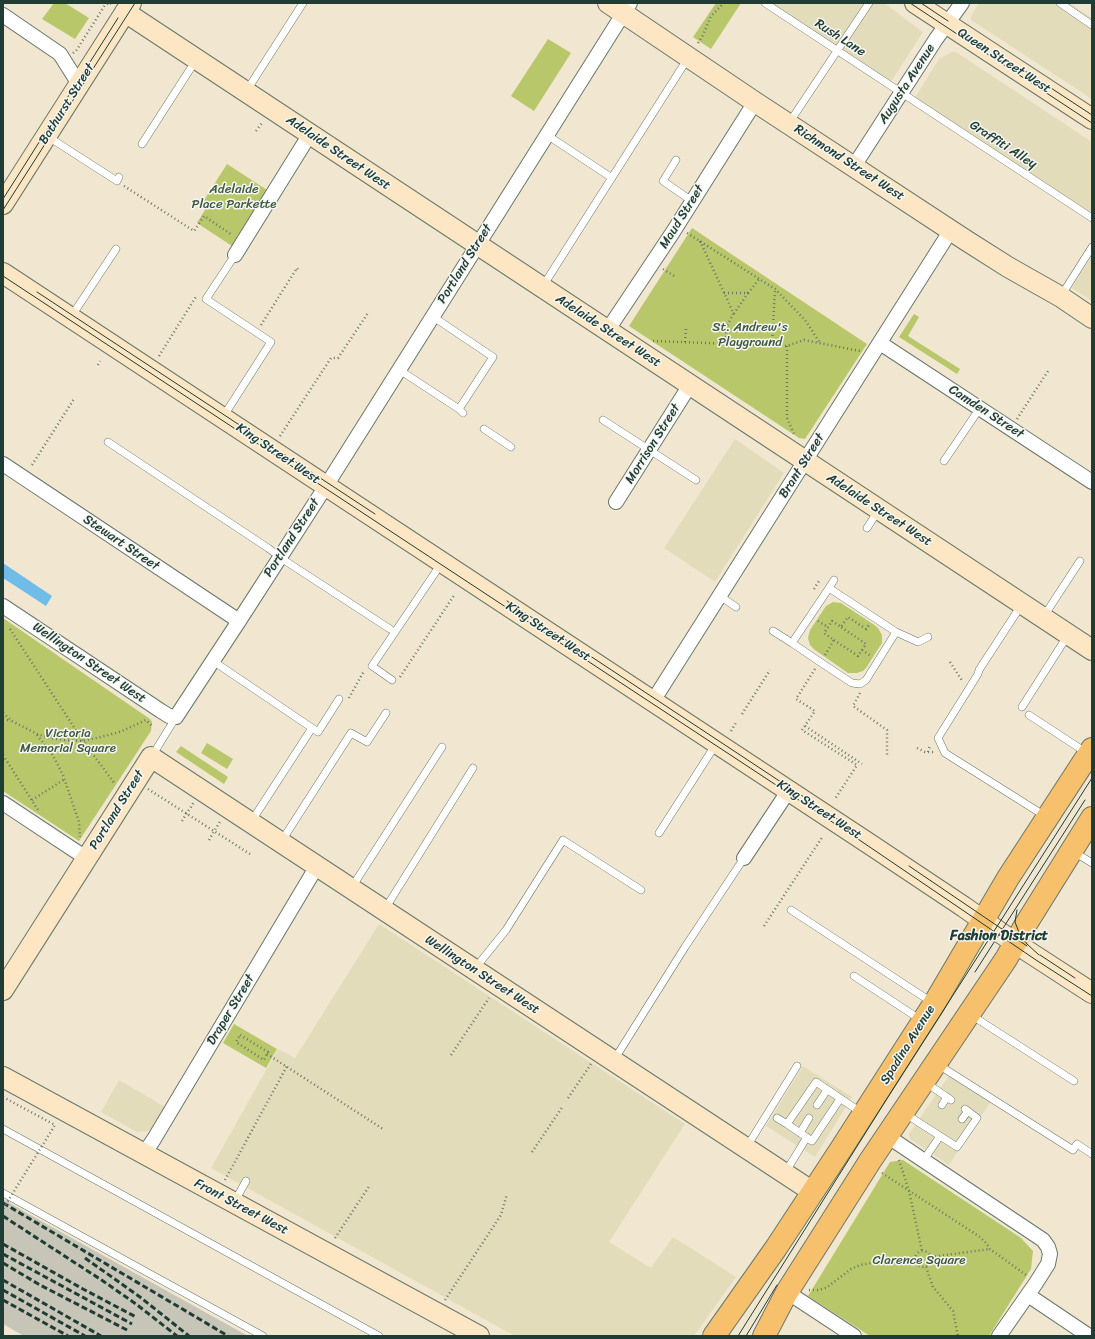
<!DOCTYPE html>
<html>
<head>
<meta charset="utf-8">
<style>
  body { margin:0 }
  #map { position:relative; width:1095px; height:1339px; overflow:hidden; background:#f1e7d0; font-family:Sriracha,sans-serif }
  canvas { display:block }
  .frame { position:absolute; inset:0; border:4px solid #1f3d34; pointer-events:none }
</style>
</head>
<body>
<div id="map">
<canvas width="1095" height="1339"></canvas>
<div class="frame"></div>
</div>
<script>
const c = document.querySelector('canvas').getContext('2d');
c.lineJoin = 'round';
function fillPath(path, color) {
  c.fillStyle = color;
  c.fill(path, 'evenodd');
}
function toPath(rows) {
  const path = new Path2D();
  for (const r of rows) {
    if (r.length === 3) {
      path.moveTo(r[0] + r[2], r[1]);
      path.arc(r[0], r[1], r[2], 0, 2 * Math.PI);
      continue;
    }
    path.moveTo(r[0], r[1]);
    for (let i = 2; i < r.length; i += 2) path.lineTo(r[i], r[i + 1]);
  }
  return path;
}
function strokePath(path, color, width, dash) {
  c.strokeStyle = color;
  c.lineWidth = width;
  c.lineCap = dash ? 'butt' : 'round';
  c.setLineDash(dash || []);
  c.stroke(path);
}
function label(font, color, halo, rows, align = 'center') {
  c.font = font + ' Sriracha,sans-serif';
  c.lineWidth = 3;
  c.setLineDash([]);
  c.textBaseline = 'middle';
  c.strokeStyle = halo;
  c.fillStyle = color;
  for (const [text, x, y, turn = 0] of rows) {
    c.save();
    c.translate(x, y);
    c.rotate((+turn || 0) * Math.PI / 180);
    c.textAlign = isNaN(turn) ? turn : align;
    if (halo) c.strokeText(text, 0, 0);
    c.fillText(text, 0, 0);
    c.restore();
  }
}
const built = toPath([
  [762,3,884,3,923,32,887,88,839,57],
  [979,3,1069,3,1092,18,1092,99,971,20,971,16],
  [952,52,956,52,1092,142,1092,215,914,99,939,59],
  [1092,256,1092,301,1072,288],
  [735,439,784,473,715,582,664,548],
  [379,924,685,1124,609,1242,651,1268,673,1237,736,1277,694,1336,515,1336,211,1168,278,1049,295,1058],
  [803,1066,852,1097,815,1157,766,1126],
  [950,1074,992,1100,949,1165,910,1139,909,1134],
  [119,1080,165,1107,151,1129,147,1131,137,1132,101,1112]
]);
const industrial = toPath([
  [3,1199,25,1212,248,1336,24,1336,3,1324]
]);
const green = toPath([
  [54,3,65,3,89,18,75,39,42,19],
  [716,3,741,3,711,49,693,37],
  [548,39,571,53,534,111,511,96],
  [227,164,267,190,232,246,197,223,206,208,201,205],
  [692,228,867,344,805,439,799,438,629,326],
  [914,314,919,317,908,336,960,369,957,374,899,337],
  [833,602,841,603,873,624,878,628,882,635,882,643,866,668,863,671,857,673,848,673,815,650,810,645,808,638,810,630,826,606],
  [3,618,150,719,152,722,151,731,79,841,3,791],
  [207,743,233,759,227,769,201,753],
  [181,746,228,777,224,784,176,752],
  [234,1024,277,1049,266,1068,223,1043],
  [903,1160,1021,1238,1033,1251,1031,1269,989,1336,870,1336,808,1296,890,1162]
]);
const water = toPath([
  [3,563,52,596,46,606,3,578]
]);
const path = toPath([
  [698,43,703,35,711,16,724,3],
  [73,53,76,51,105,5,109,3,111,4],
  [256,131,262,123],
  [124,186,194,231,204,216,232,235],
  [687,233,775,289,805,320,820,343],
  [700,241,733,312,733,315,727,326,725,343],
  [663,269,676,277],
  [724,293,748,293,733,315],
  [748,293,760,278],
  [261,325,297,268,298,270],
  [653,341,787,346,804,340,860,351],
  [685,342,686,328],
  [772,344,775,289],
  [787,346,787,418,794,434],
  [159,356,197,295],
  [98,365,100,361],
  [1017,419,1048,371],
  [280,436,331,358,338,358,368,313],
  [32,465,74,399],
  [814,589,819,581],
  [818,621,828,627],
  [10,629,83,741,115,784],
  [834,640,858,656,866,644,841,627],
  [862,650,871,656],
  [825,655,834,640,824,633,832,621,841,627,848,617,866,629,869,625],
  [950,662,963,682],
  [815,669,796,699,815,711,802,730,857,765,835,799],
  [400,677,455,594],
  [860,693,853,706,887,730,887,755],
  [349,698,364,671],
  [3,713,12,721,37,734,50,738,65,740,83,741,109,735,122,731,146,720,152,726],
  [742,714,770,670],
  [3,719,11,721],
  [805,726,862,764],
  [731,731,737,721],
  [37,735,51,752,63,775,79,822,80,837],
  [917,748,925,752,936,752],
  [928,752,930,745],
  [3,755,38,810],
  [148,789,250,854],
  [32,800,65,779],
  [182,821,194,802],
  [209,840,221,820],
  [764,926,823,836],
  [240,1035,268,1052,264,1060,236,1042,240,1035],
  [267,1054,383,1129],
  [451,1055,489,998],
  [568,1098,591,1064],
  [532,1152,563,1106],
  [899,1160,909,1191,922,1251],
  [882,1173,980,1237,987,1244,990,1249,1026,1275],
  [225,1180,287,1066],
  [335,1238,370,1185],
  [923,1259,8],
  [931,1257,990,1249],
  [926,1267,933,1287,953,1311,958,1336],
  [809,1290,818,1290,826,1288,851,1269,860,1265,893,1259,914,1258],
  [445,1300,501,1215,507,1194]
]);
const lane = toPath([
  [765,3,1092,218],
  [1060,3,1092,25],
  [247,90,303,3],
  [789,123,869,3],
  [547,135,612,178],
  [47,136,117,181,119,177],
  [142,144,196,60],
  [676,160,663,181,692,201],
  [235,255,206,299,271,342],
  [543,286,688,58],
  [1061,296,1092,247],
  [432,316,493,357,459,409],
  [71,317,116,249],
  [398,369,459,409,463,413],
  [223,417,271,342],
  [603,420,696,480],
  [484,429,511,447],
  [108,442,268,548,287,562,390,629],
  [944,461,980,408],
  [867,528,878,511],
  [834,580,829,588,896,632,918,642,928,637],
  [829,588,792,643,826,666,852,683,860,684,866,680,896,632],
  [720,596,736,607],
  [1022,604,979,670,978,674,938,738,945,753,1045,816],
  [1044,616,1080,561],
  [773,631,792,643],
  [213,661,318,732,339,699],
  [392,680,372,666,441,564],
  [1022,707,1068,635],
  [1029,715,1087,753],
  [152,756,176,717],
  [251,822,312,728],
  [659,833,716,744],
  [281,842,351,733,367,742,386,713],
  [1074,852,1092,863],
  [352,887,442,747],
  [385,909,473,768],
  [791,910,933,1003],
  [476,970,481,961,506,930,563,840,641,890],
  [854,976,921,1020],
  [971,1015,1074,1081],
  [614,1060,685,947,744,858],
  [937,1064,1073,1150,1077,1144,1092,1154],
  [925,1082,951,1100],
  [840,1099,812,1141,787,1124,816,1082,862,1113],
  [817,1105,827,1090],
  [942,1105,947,1097],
  [904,1113,940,1136,923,1161],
  [777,1118,787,1124],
  [962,1119,968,1111],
  [3,1129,379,1336],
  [800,1133,809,1118],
  [940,1136,957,1147,977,1118,965,1109],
  [746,1148,797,1066],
  [785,1173,807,1137],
  [3,1193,263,1336],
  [235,1201,246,1181]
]);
const street = toPath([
  [3,15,60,54,77,81,78,86],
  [854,166,936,39,962,3],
  [235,255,310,134],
  [607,331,673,232,755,102],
  [880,343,1092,482],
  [3,464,239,621],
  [616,502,690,385],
  [3,606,161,711,169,716,176,717,239,621,326,486,630,3],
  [653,701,951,230],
  [3,803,86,858],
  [744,858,789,790],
  [887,1136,1043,1240,1048,1247,1050,1254,1048,1264,1036,1283,999,1336],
  [144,1154,154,1139,317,866],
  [787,1292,854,1336],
  [1028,1295,1089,1336]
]);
const secondary = toPath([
  [608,3,755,102,967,241,1008,267,1061,297,1092,318],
  [915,3,1092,119],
  [125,12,1092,650],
  [3,204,131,3],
  [3,273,868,843,964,907,1015,943,1092,993],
  [3,990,151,757,813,1192],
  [3,1077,479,1336]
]);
const primary = toPath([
  [714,1336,776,1248,841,1149,934,1004,1008,878,1092,749],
  [764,1336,787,1292,870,1161,1006,959,1026,924,1092,818]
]);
const tram = toPath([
  [910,3,1092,123],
  [921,3,948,21],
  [1022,69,1092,115],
  [3,199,118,18],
  [3,210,135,3],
  [3,276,855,837,1036,960,1092,996],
  [37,292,375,514],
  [507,601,784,784],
  [801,795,849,827],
  [909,866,1027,946],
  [1017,910,1015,922,1020,935,1027,944,1039,955],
  [1040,955,1075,978],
  [975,972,1085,800],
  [738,1336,893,1089,1092,778],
  [746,1336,777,1285]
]);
const rail = toPath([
  [3,1203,228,1336],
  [3,1216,103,1281,136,1304,177,1336],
  [3,1244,83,1289,136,1317],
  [3,1254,132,1324],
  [85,1258,140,1297,189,1336],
  [3,1263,40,1285,129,1331],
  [3,1280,101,1336],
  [3,1290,85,1336],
  [3,1300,68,1336]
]);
const pathBridge = toPath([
  [3,1097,55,1125,3,1209]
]);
const streetNames = [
  ["Rush Lane",840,38,33],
  ["Queen Street West",1004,61,33],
  ["Augusta Avenue",907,84,-57],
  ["Bathurst Street",67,104,-58],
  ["Graffiti Alley",1003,145,33],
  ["Adelaide Street West",338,153,34],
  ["Richmond Street West",849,163,33],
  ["Maud Street",682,217,-58],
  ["Portland Street",465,264,-58],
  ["Adelaide Street West",608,331,33],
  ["Camden Street",986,412,33],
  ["Morrison Street",653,444,-58],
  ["King Street West",278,454,34],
  ["Brant Street",802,466,-58],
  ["Adelaide Street West",879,510,33],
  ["Portland Street",292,538,-57],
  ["Stewart Street",121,543,34],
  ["King Street West",548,632,33],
  ["Wellington Street West",89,663,34],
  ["Portland Street",117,810,-58],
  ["King Street West",819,810,33],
  ["Wellington Street West",482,975,33],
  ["Draper Street",231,1010,-59],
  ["Spadina Avenue",908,1045,-58],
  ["Front Street West",241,1207,28]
];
const parkNames = [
  ["Adelaide",234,190],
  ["Place Parkette",234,205],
  ["St. Andrew's",750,328],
  ["Playground",750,343],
  ["Victoria",68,734],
  ["Memorial Square",68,749],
  ["Clarence Square",919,1261]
];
const neighbourhoodNames = [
  ["Fashion District",999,936]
];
fillPath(built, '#e3dcba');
fillPath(industrial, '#c6c5b8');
fillPath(green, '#b8c769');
fillPath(water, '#70bce9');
strokePath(lane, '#68786b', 8);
strokePath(street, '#68786b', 16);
strokePath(secondary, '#68786b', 22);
strokePath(primary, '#68786b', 24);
strokePath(path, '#68786b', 2.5, [1, 3]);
strokePath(lane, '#fff', 7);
strokePath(street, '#fff', 14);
strokePath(secondary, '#fce6c4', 20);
strokePath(primary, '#f7c06c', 22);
strokePath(tram, '#1f3d34', 1);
strokePath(rail, '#1f3d34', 3, [6, 3]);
strokePath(pathBridge, '#68786b', 2.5, [1, 3]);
label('13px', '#1f3d34', '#f6f6f2', streetNames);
label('13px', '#3e593f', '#f6f6f2', parkNames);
label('bold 14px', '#1f3d34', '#f6f6f2', neighbourhoodNames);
</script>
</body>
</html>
